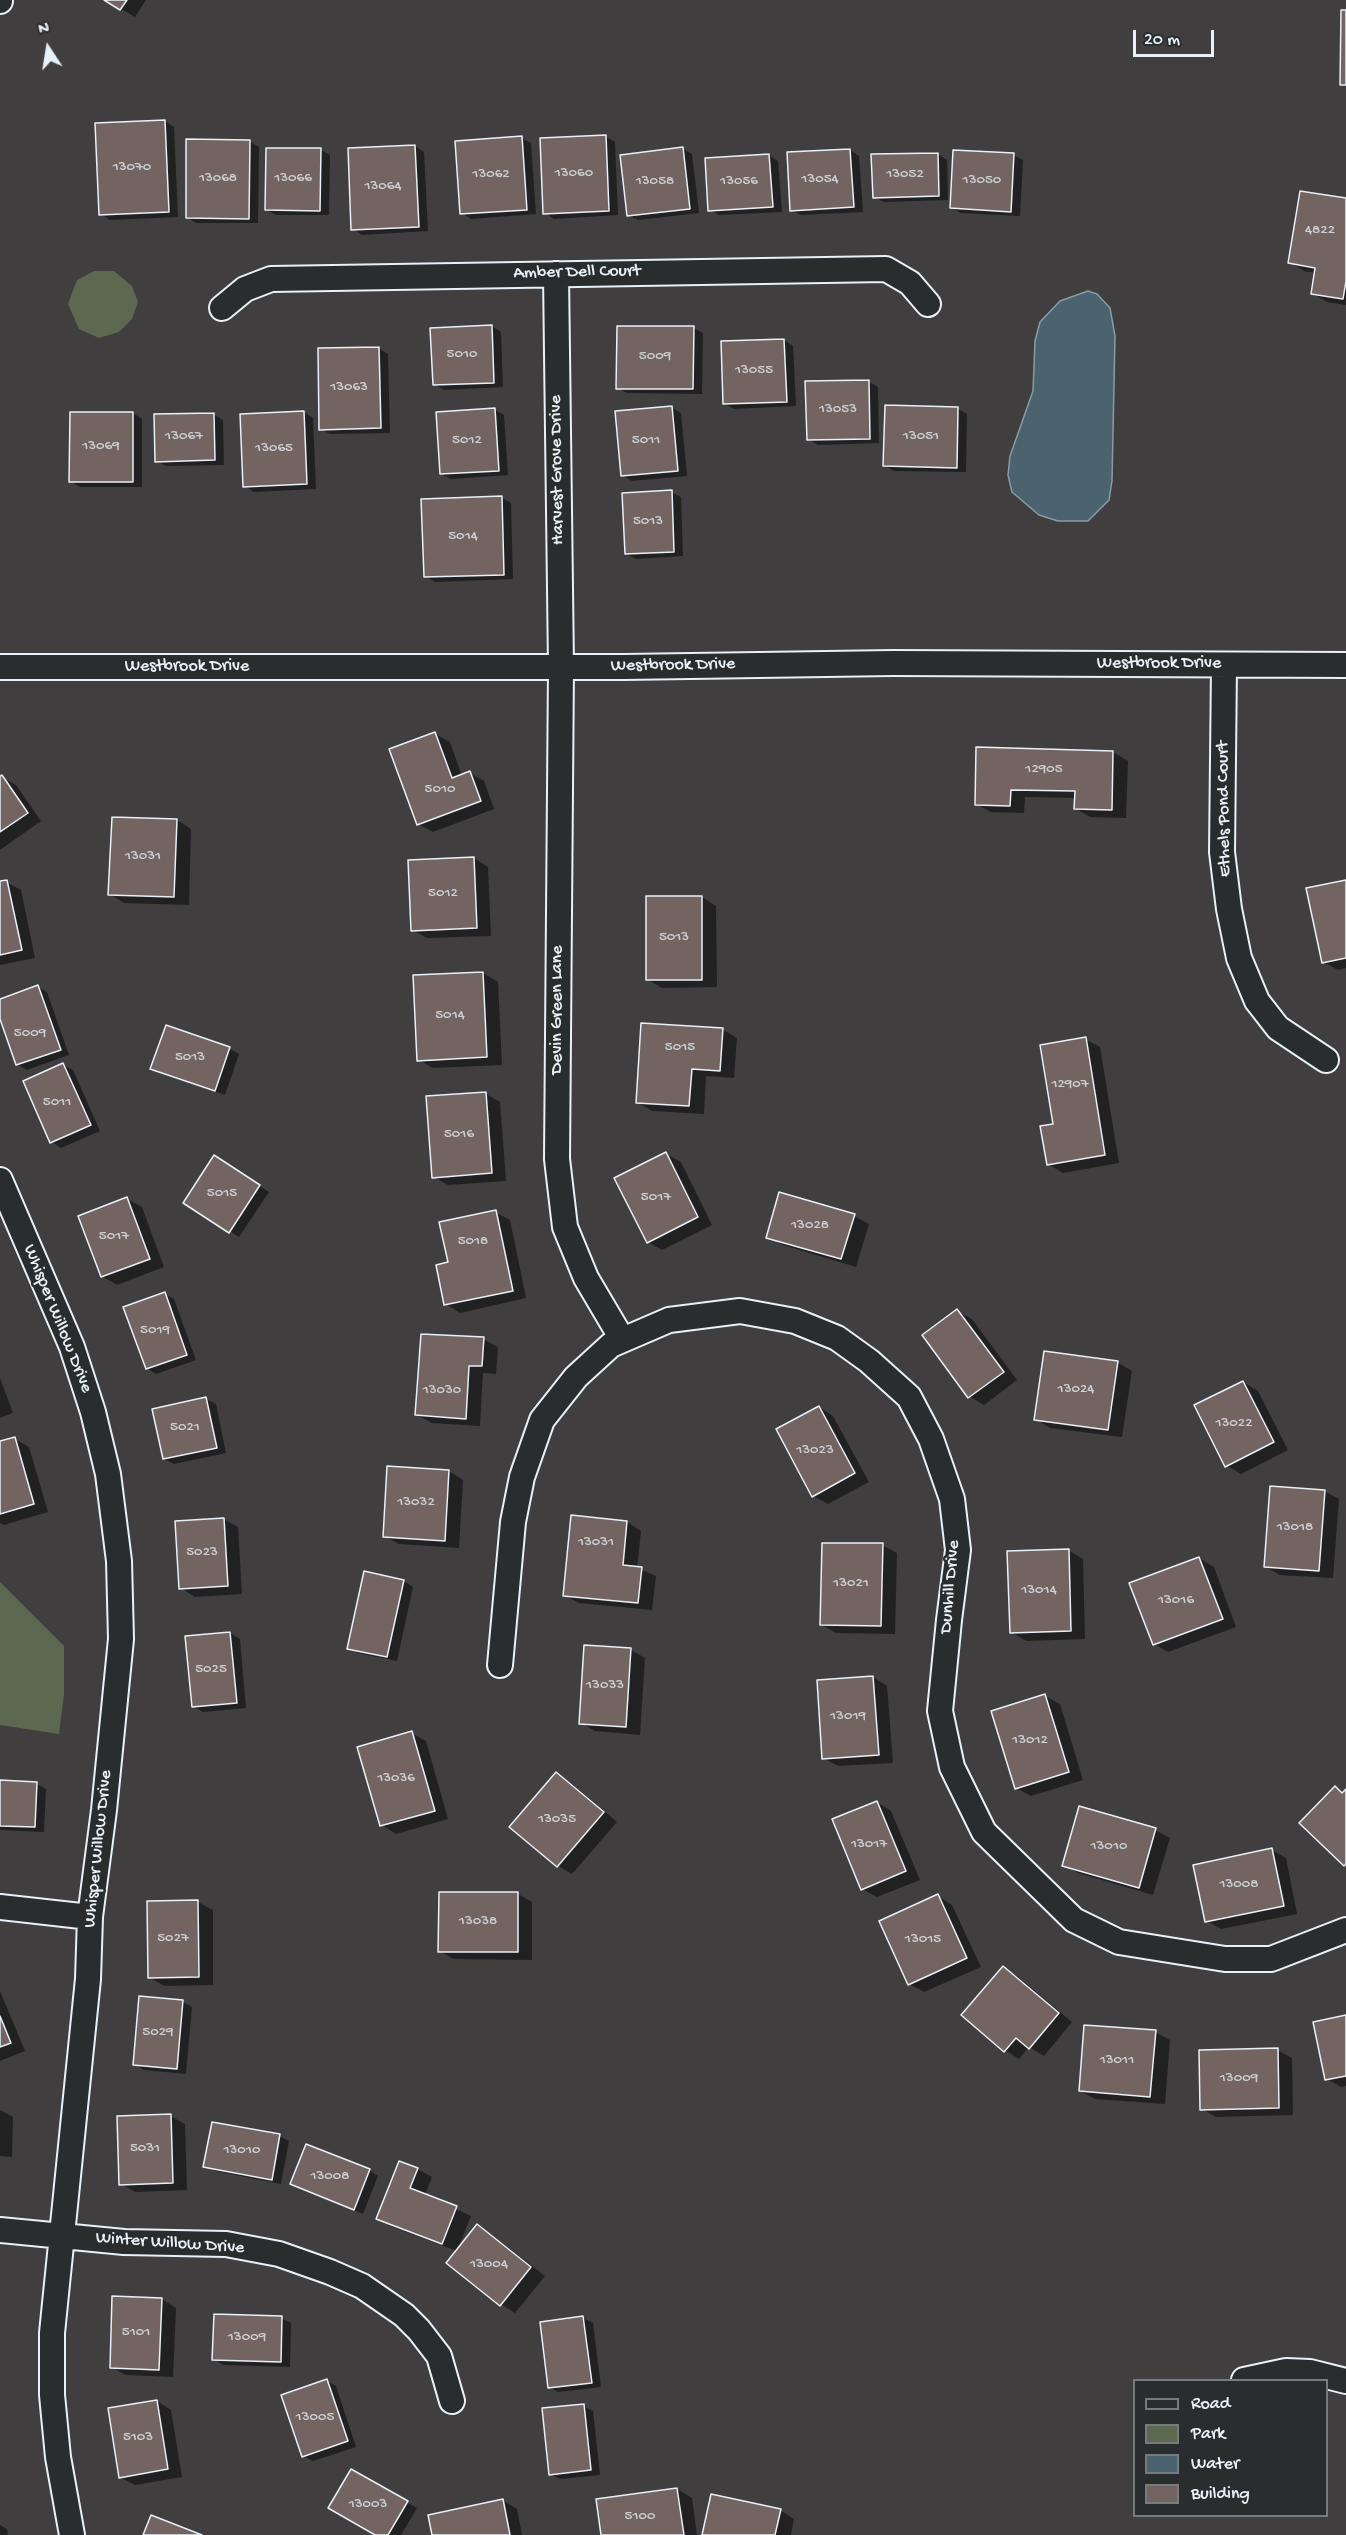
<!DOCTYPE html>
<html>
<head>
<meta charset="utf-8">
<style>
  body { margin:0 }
  #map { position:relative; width:1346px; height:2535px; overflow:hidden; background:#403e3e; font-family:"Gochi Hand",sans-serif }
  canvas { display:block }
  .legend { position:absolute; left:1133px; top:2379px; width:195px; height:138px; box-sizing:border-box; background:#2a2d2e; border:2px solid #767b7f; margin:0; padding:8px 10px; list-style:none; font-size:18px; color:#e8f1f8 }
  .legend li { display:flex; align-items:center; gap:12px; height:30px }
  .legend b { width:30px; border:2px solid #767b7f }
  .north { position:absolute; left:18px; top:18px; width:60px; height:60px; -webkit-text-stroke:4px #2a2d2e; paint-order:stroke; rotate:348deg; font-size:16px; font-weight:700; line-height:24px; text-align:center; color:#e8f1f8 }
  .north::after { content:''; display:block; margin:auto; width:21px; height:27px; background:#e8f1f8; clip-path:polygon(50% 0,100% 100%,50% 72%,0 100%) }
  .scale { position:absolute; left:1133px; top:30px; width:81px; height:27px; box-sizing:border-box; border:3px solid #e8f1f8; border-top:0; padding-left:8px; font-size:18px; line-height:21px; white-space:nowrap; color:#e8f1f8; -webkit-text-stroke:4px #2a2d2e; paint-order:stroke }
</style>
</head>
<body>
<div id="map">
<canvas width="1346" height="2535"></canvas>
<ul class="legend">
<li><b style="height:8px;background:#2a2d2e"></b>Road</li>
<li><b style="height:16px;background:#5c6850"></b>Park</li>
<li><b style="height:16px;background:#4a636e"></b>Water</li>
<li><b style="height:16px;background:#736462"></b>Building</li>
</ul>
<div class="north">N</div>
<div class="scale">20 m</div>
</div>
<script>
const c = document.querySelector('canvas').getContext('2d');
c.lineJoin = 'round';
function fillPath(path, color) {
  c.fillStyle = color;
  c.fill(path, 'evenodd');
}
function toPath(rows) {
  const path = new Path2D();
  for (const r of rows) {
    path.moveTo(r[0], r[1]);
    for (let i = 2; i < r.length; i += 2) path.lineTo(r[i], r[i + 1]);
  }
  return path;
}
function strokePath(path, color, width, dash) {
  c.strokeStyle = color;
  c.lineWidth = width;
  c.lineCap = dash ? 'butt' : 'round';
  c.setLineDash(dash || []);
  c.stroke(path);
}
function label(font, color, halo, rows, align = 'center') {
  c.font = font + ' "Gochi Hand",sans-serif';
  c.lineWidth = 5;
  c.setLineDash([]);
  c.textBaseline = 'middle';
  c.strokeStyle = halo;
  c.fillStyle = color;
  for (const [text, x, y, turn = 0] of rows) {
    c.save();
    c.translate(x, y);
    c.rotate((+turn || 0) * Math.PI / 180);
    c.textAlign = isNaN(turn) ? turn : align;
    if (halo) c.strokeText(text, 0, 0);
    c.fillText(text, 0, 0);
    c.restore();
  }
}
const green = toPath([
  [94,271,114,271,132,286,138,302,132,319,119,332,99,338,79,329,68,304,77,280],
  [0,1582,64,1646,64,1694,59,1734,0,1725]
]);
const water = toPath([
  [1088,291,1097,294,1110,308,1115,336,1112,481,1109,500,1088,521,1058,521,1039,515,1012,492,1008,475,1010,456,1033,391,1035,341,1040,322,1060,301,1088,291]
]);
const shadow = toPath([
  [106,0,146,0,135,17],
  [165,121,174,127,178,217,110,220,101,214],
  [605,136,615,142,618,215,554,219,545,213],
  [521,138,531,143,536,214,471,219,462,213],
  [249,141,259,147,258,223,196,223,187,217],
  [415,146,424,152,428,231,362,235,353,229],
  [683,149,692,154,699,213,638,220,628,215],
  [321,150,330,155,329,215,276,215,267,210],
  [850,150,859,156,863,212,801,215,791,210],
  [938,154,947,160,948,200,884,202,874,197],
  [769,155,778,161,782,212,719,215,710,210],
  [1013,155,1023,160,1020,216,961,213,951,207],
  [1346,200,1346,305,1327,302,1313,294,1316,273,1304,271,1290,262],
  [492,326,501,332,503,387,444,390,434,384],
  [694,328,703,333,702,394,627,393,618,388],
  [784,340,793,346,796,406,734,409,725,404],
  [379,348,388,354,390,433,330,434,320,429],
  [868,381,878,387,879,443,818,445,808,439],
  [671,407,681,413,687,476,632,481,622,475],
  [958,409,967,414,966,472,894,471,885,466],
  [495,410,504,415,508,475,451,479,441,474],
  [304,412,313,418,316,489,254,492,245,486],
  [133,413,142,419,142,487,80,487,70,481],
  [213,414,223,420,224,465,166,466,156,461],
  [671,492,681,497,683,556,636,559,626,554],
  [502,498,511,503,513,579,435,582,425,576],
  [435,734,450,742,462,776,470,773,484,781,494,809,433,832,418,824],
  [978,749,1113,752,1128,761,1126,818,1090,817,1076,809,1076,798,1025,797,1024,813,991,812,976,804],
  [2,777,16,785,41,821,0,850,0,778],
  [177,820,191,829,189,905,124,903,110,894],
  [474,858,488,867,491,936,427,938,412,930],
  [1346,881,1346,968,1338,970,1323,962],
  [6,882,21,890,35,958,0,965,0,883],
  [702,897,716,906,717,987,662,988,647,979],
  [483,973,498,982,502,1065,433,1068,419,1060],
  [38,987,47,992,69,1055,27,1070,17,1064,0,1015,0,1000],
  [167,1027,230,1049,239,1054,225,1095,162,1074,152,1068],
  [722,1029,737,1038,734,1078,706,1076,704,1114,652,1111,637,1102],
  [1085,1039,1100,1047,1119,1163,1063,1173,1048,1164,1055,1125],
  [63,1065,73,1070,100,1131,61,1148,52,1142],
  [486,1094,500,1102,506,1181,448,1185,434,1177],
  [666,1154,681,1162,712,1225,662,1250,648,1242],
  [224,1163,269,1192,239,1237,185,1203],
  [127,1199,142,1207,164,1267,117,1285,102,1276],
  [495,1212,510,1220,526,1298,460,1313,446,1304,450,1263],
  [854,1216,869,1224,856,1267,783,1245,768,1237],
  [165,1294,174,1299,196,1360,156,1374,147,1368],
  [957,1311,972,1319,1017,1380,984,1405,969,1396],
  [483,1339,498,1347,496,1374,483,1373,480,1426,432,1423,417,1415],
  [1117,1362,1132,1371,1122,1437,1050,1428,1036,1419],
  [0,1378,13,1413,0,1418],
  [1243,1382,1258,1391,1288,1450,1241,1474,1226,1465],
  [206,1399,216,1404,226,1453,174,1464,164,1459],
  [819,1407,833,1416,869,1482,828,1504,813,1496],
  [15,1439,29,1447,48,1512,4,1525,0,1523,0,1443],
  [389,1468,449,1471,463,1480,459,1548,399,1544,384,1536],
  [1324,1491,1339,1499,1333,1578,1280,1575,1266,1567],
  [223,1519,238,1527,242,1594,195,1597,181,1588],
  [627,1522,641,1531,637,1568,656,1576,652,1610,579,1603,564,1595],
  [882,1545,897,1553,895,1634,836,1633,822,1625],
  [1068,1550,1083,1559,1085,1639,1026,1641,1011,1632],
  [1199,1558,1214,1567,1236,1627,1168,1652,1154,1644],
  [404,1581,413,1587,397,1661,358,1653,348,1648],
  [230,1633,240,1639,246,1708,203,1712,193,1706],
  [631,1650,645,1658,640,1735,595,1731,581,1723],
  [873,1677,887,1686,893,1763,838,1766,823,1758],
  [1045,1696,1060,1704,1083,1780,1031,1796,1016,1788],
  [411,1733,426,1741,448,1819,396,1834,382,1825],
  [556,1774,571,1783,617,1822,572,1874,558,1866],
  [0,1782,37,1784,46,1789,44,1832,0,1830],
  [877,1802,891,1811,920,1880,877,1897,862,1889],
  [1155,1830,1170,1838,1153,1895,1078,1873,1064,1865],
  [1272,1850,1286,1858,1297,1914,1221,1929,1207,1921],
  [518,1894,532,1902,532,1960,454,1959,439,1951],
  [938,1896,952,1905,981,1967,924,1992,909,1984],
  [148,1902,198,1902,213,1910,213,1985,164,1986,149,1977],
  [1003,1968,1017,1976,1072,2022,1044,2056,1029,2047,1019,2059,1005,2050],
  [0,1991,25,2051,0,2061],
  [183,2002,192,2007,186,2074,144,2070,135,2064],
  [1346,2016,1346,2086,1341,2087,1327,2079],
  [1155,2032,1170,2040,1165,2104,1095,2099,1080,2091],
  [1277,2050,1292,2058,1293,2115,1216,2117,1202,2109],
  [0,2110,13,2117,12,2157,0,2156],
  [170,2116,185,2124,187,2190,135,2192,121,2184],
  [213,2123,280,2136,289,2141,281,2184,215,2171,205,2166],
  [417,2169,432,2177,425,2195,471,2216,457,2251,393,2227,378,2218],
  [369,2170,378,2176,363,2214,292,2184],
  [478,2226,492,2235,545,2276,515,2313,501,2304],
  [162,2299,176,2308,173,2377,126,2375,111,2367],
  [281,2318,291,2323,290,2367,223,2365,214,2359],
  [583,2318,593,2323,601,2387,558,2392,549,2387],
  [327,2381,336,2386,356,2447,313,2461,303,2456],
  [157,2401,171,2410,182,2477,135,2485,120,2477],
  [583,2406,593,2411,600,2475,560,2479,550,2474],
  [352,2471,417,2508,401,2535,378,2535],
  [677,2489,692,2498,697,2535,603,2535],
  [502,2500,517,2509,522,2535,434,2535],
  [780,2510,794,2519,791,2535,703,2535],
  [0,2525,7,2529,8,2535,0,2535]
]);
const building = toPath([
  [104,0,127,0,120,10,104,0],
  [1341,10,1346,10,1346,85,1340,85,1341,10],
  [165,120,169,212,99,215,95,123,165,120],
  [606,135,609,211,543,214,540,138,606,135],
  [522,136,527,210,460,214,455,141,522,136],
  [186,139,250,140,249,219,186,218,186,139],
  [415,145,419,227,351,230,348,148,415,145],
  [683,147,690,209,627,216,620,155,683,147],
  [266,148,321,148,320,211,265,210,266,148],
  [850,149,854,207,790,211,787,152,850,149],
  [953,150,1014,153,1011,212,950,208,953,150],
  [938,153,939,196,873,198,871,154,938,153],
  [769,154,773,207,708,211,705,158,769,154],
  [1300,191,1346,198,1346,281,1343,299,1311,294,1315,268,1288,263,1300,191],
  [492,325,494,383,433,385,430,328,492,325],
  [617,326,694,326,693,389,616,389,617,326],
  [784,339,787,402,723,404,721,341,784,339],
  [379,347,381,428,319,430,318,348,379,347],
  [869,380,870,439,807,440,805,381,869,380],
  [885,405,958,407,957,468,883,466,885,405],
  [672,406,678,471,621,476,615,411,672,406],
  [495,408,499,471,440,474,436,412,495,408],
  [304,411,307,484,243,487,240,414,304,411],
  [70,412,133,412,133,482,69,482,70,412],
  [214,413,215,460,155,462,154,414,214,413],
  [672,490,674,552,625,554,622,493,672,490],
  [502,496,504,575,424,577,421,499,502,496],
  [435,732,452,778,470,771,481,801,417,825,389,749,435,732],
  [976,747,1113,751,1112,810,1074,809,1075,791,1011,790,1010,806,975,805,976,747],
  [2,775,28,813,0,832,0,776,2,775],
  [112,817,177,819,174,897,108,895,112,817],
  [474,857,477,928,411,931,408,860,474,857],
  [7,880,22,950,0,955,0,881,7,880],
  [1346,880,1346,958,1322,963,1306,888,1346,880],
  [646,896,702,896,702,980,646,980,646,896],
  [483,972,487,1057,417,1061,413,975,483,972],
  [38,985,61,1050,16,1065,0,1019,0,999,38,985],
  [641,1023,723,1028,720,1071,692,1069,689,1106,636,1103,641,1023],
  [166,1025,230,1047,215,1091,150,1069,166,1025],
  [1086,1037,1105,1155,1047,1165,1040,1126,1053,1124,1040,1045,1086,1037],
  [63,1063,91,1125,50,1143,23,1081,63,1063],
  [486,1092,492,1173,432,1178,426,1096,486,1092],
  [666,1152,698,1217,647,1243,614,1178,666,1152],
  [214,1155,260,1185,229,1233,183,1203,214,1155],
  [779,1192,855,1214,841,1259,766,1238,779,1192],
  [127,1197,150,1259,101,1277,78,1216,127,1197],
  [496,1210,513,1291,444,1305,436,1265,448,1262,439,1222,496,1210],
  [165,1292,187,1355,146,1369,123,1307,165,1292],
  [957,1309,1004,1372,968,1398,922,1335,957,1309],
  [421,1334,484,1337,482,1366,469,1366,466,1419,415,1415,421,1334],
  [1044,1351,1118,1361,1108,1430,1034,1420,1044,1351],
  [1243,1381,1274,1442,1225,1467,1194,1405,1243,1381],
  [206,1397,217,1448,163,1459,152,1409,206,1397],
  [819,1406,855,1473,812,1497,776,1429,819,1406],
  [15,1437,34,1504,0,1514,0,1441,15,1437],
  [387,1466,449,1470,445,1541,383,1537,387,1466],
  [1270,1486,1325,1490,1319,1571,1264,1567,1270,1486],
  [571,1515,627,1521,623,1565,642,1567,638,1603,563,1596,571,1515],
  [224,1518,228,1586,179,1589,175,1521,224,1518],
  [822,1543,883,1543,881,1626,820,1625,822,1543],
  [1069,1549,1071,1631,1010,1633,1007,1551,1069,1549],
  [1199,1557,1223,1619,1153,1645,1129,1583,1199,1557],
  [364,1571,404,1580,387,1657,347,1649,364,1571],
  [230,1632,237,1703,192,1707,185,1636,230,1632],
  [584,1645,631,1648,626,1727,579,1724,584,1645],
  [873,1676,879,1755,822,1759,817,1680,873,1676],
  [1045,1694,1069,1772,1015,1789,991,1711,1045,1694],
  [412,1731,435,1811,380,1826,357,1747,412,1731],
  [556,1772,604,1812,557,1867,509,1827,556,1772],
  [0,1780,37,1782,35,1827,0,1826,0,1780],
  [1335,1786,1342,1793,1346,1789,1346,1864,1344,1866,1299,1823,1335,1786],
  [877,1801,906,1871,861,1890,832,1819,877,1801],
  [1079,1806,1156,1828,1139,1888,1062,1866,1079,1806],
  [1272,1848,1284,1906,1205,1922,1193,1865,1272,1848],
  [439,1892,518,1892,518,1952,438,1952,439,1892],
  [938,1894,967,1958,908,1985,879,1921,938,1894],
  [198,1900,199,1977,148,1978,147,1901,198,1900],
  [1003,1966,1059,2013,1029,2049,1016,2038,1004,2052,961,2015,1003,1966],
  [139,1996,183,2000,177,2069,133,2065,139,1996],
  [1346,2015,1346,2076,1325,2080,1313,2022,1346,2015],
  [0,2016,11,2043,0,2047,0,2016],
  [1084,2025,1156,2030,1150,2097,1079,2091,1084,2025],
  [1278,2048,1279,2108,1200,2110,1199,2050,1278,2048],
  [171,2114,173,2183,119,2185,117,2116,171,2114],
  [212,2122,280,2134,272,2180,203,2167,212,2122],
  [306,2144,370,2169,354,2210,290,2184,306,2144],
  [399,2161,418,2168,410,2188,457,2206,442,2244,376,2219,399,2161],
  [477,2224,531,2267,500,2306,446,2263,477,2224],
  [112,2296,162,2298,159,2370,110,2368,112,2296],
  [214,2314,282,2316,281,2362,212,2360,214,2314],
  [583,2316,592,2383,548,2388,540,2322,583,2316],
  [327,2379,348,2441,302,2457,281,2395,327,2379],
  [157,2400,168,2469,119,2478,108,2408,157,2400],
  [584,2404,591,2470,549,2475,542,2408,584,2404],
  [351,2469,408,2501,388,2535,375,2535,328,2508,351,2469],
  [677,2488,684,2535,601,2535,596,2499,677,2488],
  [711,2494,781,2509,775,2535,702,2535,711,2494],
  [503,2499,510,2535,432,2535,428,2515,503,2499],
  [151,2515,202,2535,143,2535,151,2515]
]);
const street = toPath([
  [0,1,0,0],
  [556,274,561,667,557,1159,565,1227,586,1278,622,1339],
  [222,308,245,289,271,279,886,269,910,283,928,304],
  [1224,665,1222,852,1229,909,1239,958,1257,1001,1278,1028,1326,1060],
  [0,667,624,667,893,663,1346,665],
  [0,1180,72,1347,93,1412,108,1474,119,1561,121,1639,104,1810,90,1917,88,1979,52,2333,52,2395,58,2457,72,2535],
  [500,1665,513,1522,522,1477,542,1420,576,1377,611,1345,669,1320,740,1311,795,1321,837,1338,869,1361,909,1397,931,1439,952,1499,958,1550,949,1620,940,1711,952,1767,984,1832,1074,1920,1119,1942,1225,1959,1271,1959,1346,1930],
  [0,1907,90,1917],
  [0,2230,124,2242,226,2244,279,2254,330,2272,362,2286,404,2315,419,2330,439,2356,452,2401],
  [1244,2380,1286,2371,1310,2372,1346,2381]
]);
const numberNames = [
  ["13070",132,168],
  ["13060",574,174],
  ["13062",491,175],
  ["13052",905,175],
  ["13068",218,179],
  ["13066",293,179],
  ["13054",820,180],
  ["13050",982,181],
  ["13058",655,182],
  ["13056",739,182],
  ["13064",383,187],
  ["4822",1320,231],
  ["5010",462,355],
  ["5009",655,357],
  ["13055",754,371],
  ["13063",349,388],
  ["13053",838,410],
  ["13067",184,437],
  ["13051",921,437],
  ["5012",467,441],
  ["5011",646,441],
  ["13069",101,447],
  ["13065",274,449],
  ["5013",648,522],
  ["5014",463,537],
  ["12905",1044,770],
  ["5010",440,790],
  ["13031",143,857],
  ["5012",443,894],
  ["5013",674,938],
  ["5014",450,1016],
  ["5009",30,1034],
  ["5015",680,1048],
  ["5013",190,1058],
  ["12907",1070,1085],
  ["5011",57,1103],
  ["5016",459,1135],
  ["5015",222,1194],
  ["5017",656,1198],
  ["13028",810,1226],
  ["5017",114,1237],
  ["5018",473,1242],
  ["5019",155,1331],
  ["13024",1076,1390],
  ["13030",442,1391],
  ["13022",1234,1424],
  ["5021",185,1428],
  ["13023",815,1451],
  ["13032",416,1503],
  ["13018",1295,1528],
  ["13031",596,1543],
  ["5023",202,1553],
  ["13021",851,1584],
  ["13014",1039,1591],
  ["13016",1176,1601],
  ["5025",211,1670],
  ["13033",605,1686],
  ["13019",848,1717],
  ["13012",1030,1741],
  ["13036",396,1779],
  ["13035",557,1820],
  ["13017",869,1845],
  ["13010",1109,1847],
  ["13008",1239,1885],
  ["13038",478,1922],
  ["5027",173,1939],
  ["13015",923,1940],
  ["5029",158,2033],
  ["13011",1117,2061],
  ["13009",1239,2079],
  ["5031",145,2149],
  ["13010",242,2151],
  ["13008",330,2177],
  ["13004",489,2265],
  ["5101",136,2333],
  ["13009",247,2338],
  ["13005",315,2418],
  ["5103",138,2438],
  ["13003",368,2505],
  ["5100",640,2517]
];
const streetNames = [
  ["Amber Dell Court",577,273,-1],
  ["Harvest Grove Drive",558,470,-91],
  ["Westbrook Drive",1159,664],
  ["Westbrook Drive",673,666,-1],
  ["Westbrook Drive",187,667],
  ["Ethels Pond Court",1225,809,-91],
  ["Devin Green Lane",558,1010,-90],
  ["Whisper Willow Drive",57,1319,68],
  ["Dunhill Drive",951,1587,-85],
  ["Whisper Willow Drive",99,1849,-84],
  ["Winter Willow Drive",170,2244,4]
];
fillPath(green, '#5c6850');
fillPath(water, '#4a636e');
strokePath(water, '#899ca5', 1.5);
fillPath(shadow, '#0007');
fillPath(building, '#736462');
strokePath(building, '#e8f1f8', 1.5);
strokePath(street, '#e8f1f8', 28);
strokePath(street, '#2a2d2e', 24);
label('15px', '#cbced2', null, numberNames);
label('18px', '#e8f1f8', '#2a2d2e', streetNames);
</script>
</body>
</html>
